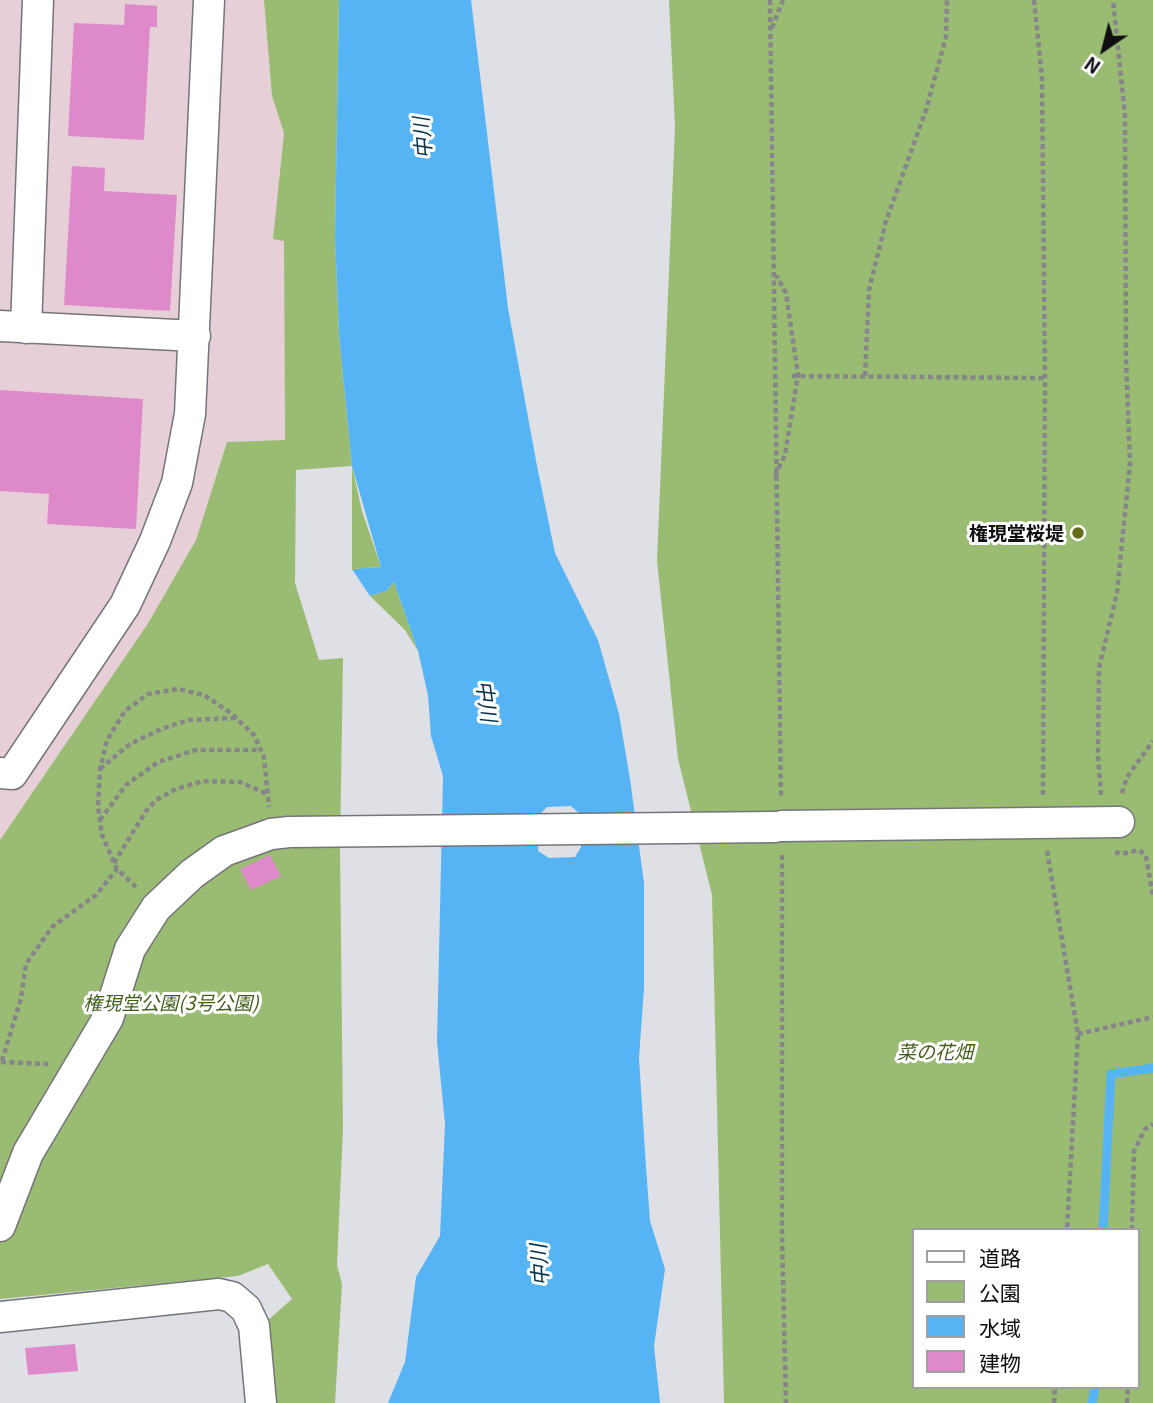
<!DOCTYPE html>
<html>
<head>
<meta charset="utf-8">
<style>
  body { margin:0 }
  #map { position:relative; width:1153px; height:1403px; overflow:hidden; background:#dfdfe6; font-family:Georgia,"Noto Sans JP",serif }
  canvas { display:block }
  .legend { position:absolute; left:912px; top:1228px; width:228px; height:161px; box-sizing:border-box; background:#fff; border:2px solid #9f9fa0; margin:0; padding:9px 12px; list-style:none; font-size:21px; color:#0f0e11 }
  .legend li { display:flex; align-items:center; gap:14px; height:35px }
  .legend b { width:35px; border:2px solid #9f9fa0 }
  .north { position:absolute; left:1069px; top:14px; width:70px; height:70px; -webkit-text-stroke:5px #fff; paint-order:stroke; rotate:215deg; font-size:19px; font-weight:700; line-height:28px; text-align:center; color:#0f0e11 }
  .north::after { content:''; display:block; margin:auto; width:24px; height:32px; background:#0f0e11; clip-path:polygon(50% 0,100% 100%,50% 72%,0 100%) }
</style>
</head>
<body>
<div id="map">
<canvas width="1153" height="1403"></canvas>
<ul class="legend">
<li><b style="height:9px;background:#fff"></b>道路</li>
<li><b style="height:19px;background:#9abc72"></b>公園</li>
<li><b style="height:19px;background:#56b4f5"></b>水域</li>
<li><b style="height:19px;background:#de8aca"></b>建物</li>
</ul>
<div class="north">N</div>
</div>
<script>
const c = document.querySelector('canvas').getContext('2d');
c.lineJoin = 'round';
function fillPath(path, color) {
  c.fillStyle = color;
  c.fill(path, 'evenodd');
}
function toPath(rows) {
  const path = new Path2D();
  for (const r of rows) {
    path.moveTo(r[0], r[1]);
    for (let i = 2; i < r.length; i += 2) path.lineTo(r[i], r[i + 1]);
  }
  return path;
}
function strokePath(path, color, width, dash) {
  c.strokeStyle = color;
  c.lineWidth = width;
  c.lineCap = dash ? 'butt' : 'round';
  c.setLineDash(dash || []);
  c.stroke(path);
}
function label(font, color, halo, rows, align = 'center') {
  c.font = font + ' Georgia,"Noto Sans JP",serif';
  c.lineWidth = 6;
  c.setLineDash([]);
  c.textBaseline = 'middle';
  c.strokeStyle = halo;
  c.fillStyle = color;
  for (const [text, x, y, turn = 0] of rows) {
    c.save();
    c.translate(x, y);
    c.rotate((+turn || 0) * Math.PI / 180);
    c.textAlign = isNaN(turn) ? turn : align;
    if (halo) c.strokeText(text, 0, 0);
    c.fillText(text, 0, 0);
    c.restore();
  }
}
const commercial = toPath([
  [0,0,264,0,272,96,284,133,273,238,284,240,285,440,227,442,196,540,147,626,0,850]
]);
const green = toPath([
  [264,0,339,0,335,237,339,335,352,466,362,511,381,567,352,569,352,466,296,470,295,583,319,660,343,658,340,847,343,1128,337,1265,342,1284,335,1403,276,1403,267,1321,292,1299,268,1264,238,1276,0,1299,0,840,147,625,196,540,227,442,285,440,284,241,273,239,284,133,272,96],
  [669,0,1153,0,1153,1403,724,1403,712,895,678,759,657,561,675,127],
  [913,1230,1137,1230,1137,1387,913,1387],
  [394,582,418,651,405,630,370,596,386,591]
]);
const water = toPath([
  [339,0,471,0,508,308,537,466,555,553,598,640,619,714,630,779,644,883,644,988,639,1058,646,1167,650,1221,665,1269,654,1346,660,1403,388,1403,405,1362,416,1277,440,1236,445,1124,437,1042,443,776,431,736,428,695,418,651,394,582,386,591,370,596,352,569,381,567,352,466,339,335,335,237]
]);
const pier = toPath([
  [571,806,579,813,581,847,575,857,549,858,538,851,541,813,547,807]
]);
const stream = toPath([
  [1103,1230,1111,1074,1153,1068],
  [1092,1403,1095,1387]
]);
const building = toPath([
  [125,4,157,6,157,27,150,27,144,140,68,136,74,23,124,25],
  [72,166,105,168,104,191,177,195,170,311,64,305],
  [0,390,143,399,136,529,47,524,49,494,0,491],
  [270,855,281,876,251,890,240,869],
  [75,1344,78,1371,28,1375,25,1348]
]);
const path = toPath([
  [770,0,781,797],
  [1034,0,1042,77,1045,378,1043,797],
  [772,28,783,0],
  [792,376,1045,378],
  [865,376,869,290,886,221,926,110,946,37,947,0],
  [775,476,785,455,798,375,786,293,776,275],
  [100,769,130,744,161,729,189,720,235,718],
  [1122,793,1127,777,1153,741],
  [1101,795,1098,757,1099,668,1117,593,1130,464,1126,359,1125,115,1113,0],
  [100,820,126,785,158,762,196,750,261,750],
  [1047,851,1078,1034,1067,1230],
  [1115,852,1121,854,1139,850,1146,856,1153,897],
  [782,855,782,1236,786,1403],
  [114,863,146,811,156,800,176,789,203,781,240,782,267,794],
  [136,887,117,869,102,835,98,807,100,769,107,740,125,711,148,694,178,689,204,695,232,714,254,735,264,757,269,807],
  [1078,1034,1153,1017],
  [2,1061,21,998,26,964,52,927,96,895,117,869],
  [1,1062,48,1064],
  [1132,1230,1134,1151,1145,1129,1153,1124],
  [1054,1403,1055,1387],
  [1127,1403,1128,1387]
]);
const minor = toPath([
  [0,326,195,336],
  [26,328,38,0],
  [0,773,12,774,125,605,155,541,177,483,190,414,209,0],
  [782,826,1119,822],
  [0,1226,28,1153,108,1018,130,949,156,908,192,874,224,851,271,834,289,832,775,827],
  [0,1317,219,1294,232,1297,246,1309,254,1326,261,1403]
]);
const markers = [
  [1078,533,7,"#636f18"]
];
const poiNames = [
  ["権現堂桜堤",1064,533]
];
const parkNames = [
  ["権現堂公園(3号公園)",171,1003],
  ["菜の花畑",935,1052]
];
const waterNames = [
  ["中川",422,138,-95],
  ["中川",487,701,82],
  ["中川",539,1265,-94]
];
fillPath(commercial, '#e7cfd8');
fillPath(green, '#9abc72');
fillPath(water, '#56b4f5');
fillPath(pier, '#dfdfe6');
strokePath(stream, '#56b4f5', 9);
fillPath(building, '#de8aca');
strokePath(minor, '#74747a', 33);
strokePath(path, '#85858a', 4.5, [5, 3.5]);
strokePath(minor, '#fff', 30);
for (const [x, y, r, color] of markers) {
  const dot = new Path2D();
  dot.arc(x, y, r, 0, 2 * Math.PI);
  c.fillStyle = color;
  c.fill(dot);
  strokePath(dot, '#fff', 2.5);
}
label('bold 19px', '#0f0e11', '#fff', poiNames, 'right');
label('italic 19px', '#435d1d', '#fff', parkNames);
label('italic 21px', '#062f49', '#fff', waterNames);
</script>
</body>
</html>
